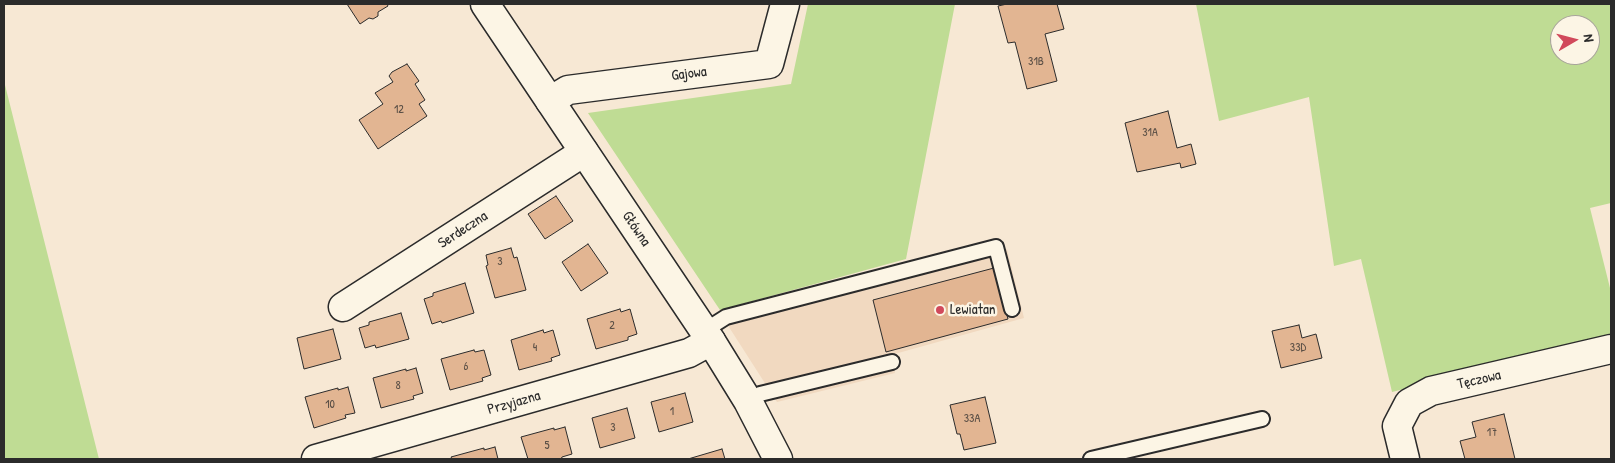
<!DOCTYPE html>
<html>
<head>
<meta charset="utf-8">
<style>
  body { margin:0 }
  #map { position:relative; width:1615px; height:463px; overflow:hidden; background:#f7e8d4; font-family:"Patrick Hand",sans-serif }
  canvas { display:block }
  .frame { position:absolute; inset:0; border:5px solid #2b2b2b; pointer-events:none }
  .north { position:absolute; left:1550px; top:15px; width:50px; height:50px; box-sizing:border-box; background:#fcf5e5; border:1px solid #a8a49b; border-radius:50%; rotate:82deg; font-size:14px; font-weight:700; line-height:20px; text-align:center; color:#2b2b2b }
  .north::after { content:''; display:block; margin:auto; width:18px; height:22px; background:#d1495b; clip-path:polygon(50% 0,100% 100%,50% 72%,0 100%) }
</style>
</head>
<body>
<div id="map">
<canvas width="1615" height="463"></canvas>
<div class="frame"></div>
<div class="north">N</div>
</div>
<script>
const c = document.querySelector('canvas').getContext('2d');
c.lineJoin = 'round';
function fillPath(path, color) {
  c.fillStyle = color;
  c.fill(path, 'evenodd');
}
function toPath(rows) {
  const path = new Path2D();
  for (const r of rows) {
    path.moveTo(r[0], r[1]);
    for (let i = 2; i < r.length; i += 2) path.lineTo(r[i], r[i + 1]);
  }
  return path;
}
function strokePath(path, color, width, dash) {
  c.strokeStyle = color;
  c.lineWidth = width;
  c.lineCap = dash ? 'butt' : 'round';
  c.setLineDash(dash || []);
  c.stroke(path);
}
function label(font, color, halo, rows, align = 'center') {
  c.font = font + ' "Patrick Hand",sans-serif';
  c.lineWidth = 5;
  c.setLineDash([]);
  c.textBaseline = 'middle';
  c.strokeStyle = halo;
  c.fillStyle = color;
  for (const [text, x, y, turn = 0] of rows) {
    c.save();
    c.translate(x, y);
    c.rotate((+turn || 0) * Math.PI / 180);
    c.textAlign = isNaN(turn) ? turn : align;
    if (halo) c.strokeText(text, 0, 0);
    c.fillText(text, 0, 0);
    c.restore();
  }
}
const built = toPath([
  [1007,249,1024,318,891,355,895,373,777,402,727,324]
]);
const green = toPath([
  [808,4,955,4,906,259,720,310,588,113,791,84],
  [1196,4,1611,4,1611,203,1590,208,1611,292,1611,337,1392,392,1361,259,1334,266,1309,97,1219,121],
  [1560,25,1590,25,1590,55,1560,55],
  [4,81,99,459,4,459]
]);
const building = toPath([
  [347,4,387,4,388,6,378,12,378,16,373,19,369,18,360,24,347,4],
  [1007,4,1057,4,1064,29,1045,34,1057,81,1027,89,1015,42,1008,43,998,6,1007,4],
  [407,64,419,81,415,84,425,100,419,104,427,116,378,149,359,120,383,104,375,93,393,82,389,76,392,72,407,64],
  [1168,111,1177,148,1191,144,1196,164,1181,168,1180,163,1137,172,1125,123,1168,111],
  [556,196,573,221,545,239,528,214,556,196],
  [588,244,608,273,581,291,562,262,588,244],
  [511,248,514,258,517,257,526,290,495,298,486,266,488,265,486,255,511,248],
  [994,268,1008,319,886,352,873,300,994,268],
  [465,283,474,313,442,323,441,321,432,324,424,299,433,296,433,293,465,283],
  [620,309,621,312,630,309,637,334,628,337,628,340,596,349,587,319,620,309],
  [401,313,409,339,376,348,375,345,365,348,359,328,369,325,369,322,401,313],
  [1299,325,1302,338,1316,334,1322,358,1281,368,1272,331,1299,325],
  [333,329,341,359,304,369,297,338,333,329],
  [543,330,544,333,553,330,560,355,551,358,552,361,519,370,511,340,543,330],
  [474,350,475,352,484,350,491,375,482,378,483,381,450,390,441,359,474,350],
  [416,368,423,393,413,396,414,399,381,408,373,378,406,369,406,371,416,368],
  [348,387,355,413,345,415,346,418,314,428,305,397,338,388,338,390,348,387],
  [685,393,693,422,659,432,651,402,685,393],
  [985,397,996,443,964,450,960,434,957,434,950,405,985,397],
  [627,408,635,438,600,448,592,418,627,408],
  [1504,414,1515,459,1465,459,1460,441,1476,437,1472,422,1504,414],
  [565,427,572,454,562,457,561,459,528,459,521,437,554,428,554,430,565,427],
  [495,447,498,459,452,459,451,457,484,448,484,450,495,447],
  [722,449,725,459,688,459,722,449]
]);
const service = toPath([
  [704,331,726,317,996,247,1012,309],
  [748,401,760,394,892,362],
  [1091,459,1262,419]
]);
const minor = toPath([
  [550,101,568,90,769,64,785,4],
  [343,307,584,152],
  [316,459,689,353,711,341],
  [1405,459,1397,426,1409,403,1431,391,1611,349]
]);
const tertiary = toPath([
  [485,4,711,341,748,401,778,459]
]);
const markers = [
  [940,310,5,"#d1495b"]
];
const numberNames = [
  ["31B",1036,62],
  ["12",399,110],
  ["31A",1150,133],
  ["3",500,262],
  ["2",612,326],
  ["4",535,348],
  ["33D",1298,348],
  ["6",466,367],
  ["8",398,386],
  ["10",330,405],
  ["1",672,412],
  ["33A",972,419],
  ["3",613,428],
  ["17",1492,433],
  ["5",547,446]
];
const streetNames = [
  ["Gajowa",689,74,-7],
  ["Główna",636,229,56],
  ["Serdeczna",463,230,-33],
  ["Tęczowa",1479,380,-13],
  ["Przyjazna",514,403,-16]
];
const poiNames = [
  ["Lewiatan",950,310]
];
fillPath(built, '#f1d9c0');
fillPath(green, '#bfdc94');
fillPath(building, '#e2b592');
strokePath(building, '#2b2b2b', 1);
strokePath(service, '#2b2b2b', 18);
strokePath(minor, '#2b2b2b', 31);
strokePath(tertiary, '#2b2b2b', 31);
strokePath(service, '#fcf5e5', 14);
strokePath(minor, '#fcf5e5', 28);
strokePath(tertiary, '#fcf5e5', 28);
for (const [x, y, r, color] of markers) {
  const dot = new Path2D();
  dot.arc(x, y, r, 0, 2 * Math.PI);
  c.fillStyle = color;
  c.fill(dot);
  strokePath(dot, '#fcf5e5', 2);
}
label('12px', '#594e45', null, numberNames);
label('15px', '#2b2b2b', '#fcf5e5', streetNames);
label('15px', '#2b2b2b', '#fcf5e5', poiNames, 'left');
</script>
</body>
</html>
